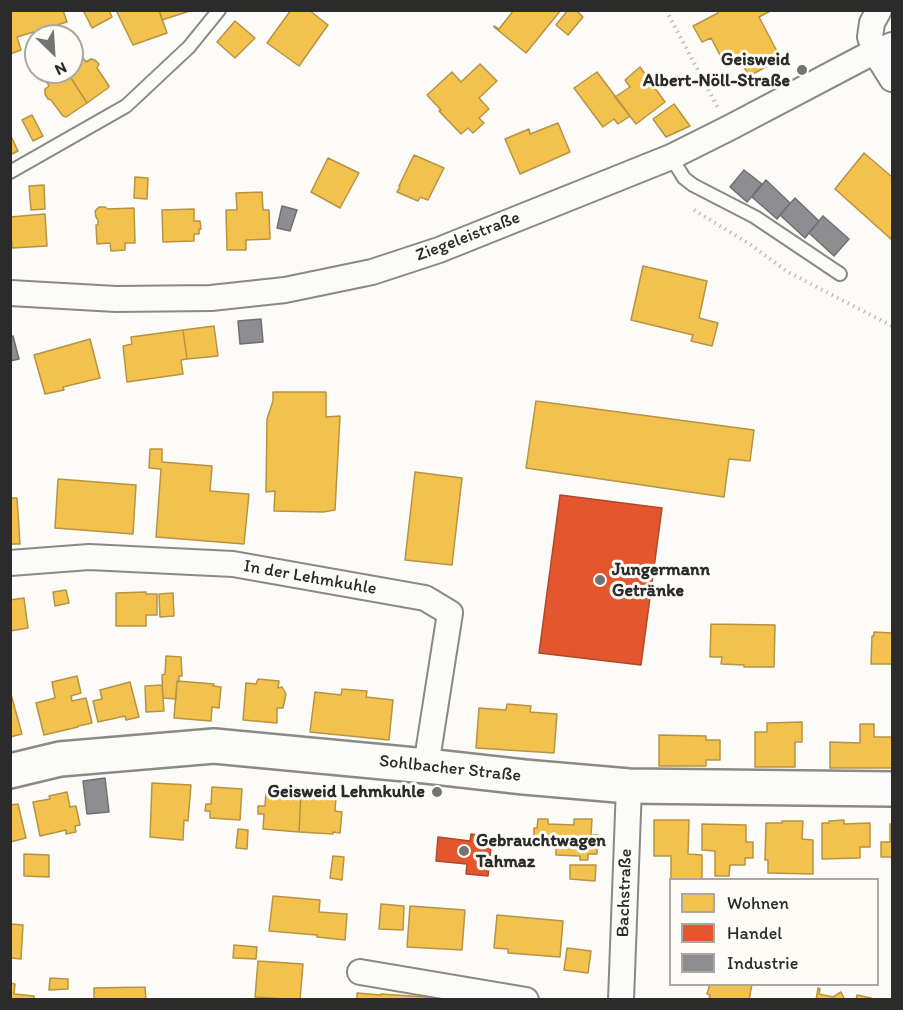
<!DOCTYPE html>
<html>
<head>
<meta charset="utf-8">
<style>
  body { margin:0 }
  #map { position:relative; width:903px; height:1010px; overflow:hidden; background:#fcfbf8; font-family:Itim,sans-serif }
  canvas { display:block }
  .frame { position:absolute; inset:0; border:12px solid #2b2b2b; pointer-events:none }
  .legend { position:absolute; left:669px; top:878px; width:210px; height:108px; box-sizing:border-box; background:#fdfcf7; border:2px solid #a9a8a5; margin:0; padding:8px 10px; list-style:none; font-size:18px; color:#2b2b2b }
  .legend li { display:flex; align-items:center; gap:12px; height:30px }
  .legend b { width:30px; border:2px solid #a9a8a5 }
  .north { position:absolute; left:24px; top:24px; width:60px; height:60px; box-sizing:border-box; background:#fdfcf7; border:2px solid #a9a8a5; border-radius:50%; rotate:155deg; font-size:16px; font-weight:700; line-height:24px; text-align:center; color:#2b2b2b }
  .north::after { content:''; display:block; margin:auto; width:21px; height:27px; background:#747473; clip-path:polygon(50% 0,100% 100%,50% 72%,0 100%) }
</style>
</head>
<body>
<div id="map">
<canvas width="903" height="1010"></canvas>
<div class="frame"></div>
<ul class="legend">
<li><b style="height:16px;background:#f2c14e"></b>Wohnen</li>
<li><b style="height:16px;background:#e4572e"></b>Handel</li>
<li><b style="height:16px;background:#8d8d92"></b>Industrie</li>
</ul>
<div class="north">N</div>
</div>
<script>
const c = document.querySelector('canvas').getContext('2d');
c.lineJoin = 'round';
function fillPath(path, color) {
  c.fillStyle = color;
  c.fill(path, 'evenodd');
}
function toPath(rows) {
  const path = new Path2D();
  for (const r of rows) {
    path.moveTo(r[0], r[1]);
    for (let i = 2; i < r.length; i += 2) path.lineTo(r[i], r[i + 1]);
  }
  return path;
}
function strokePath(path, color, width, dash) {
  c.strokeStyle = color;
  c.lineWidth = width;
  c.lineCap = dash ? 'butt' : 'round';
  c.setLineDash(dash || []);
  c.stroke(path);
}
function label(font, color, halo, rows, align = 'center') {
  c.font = font + ' Itim,sans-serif';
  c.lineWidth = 6;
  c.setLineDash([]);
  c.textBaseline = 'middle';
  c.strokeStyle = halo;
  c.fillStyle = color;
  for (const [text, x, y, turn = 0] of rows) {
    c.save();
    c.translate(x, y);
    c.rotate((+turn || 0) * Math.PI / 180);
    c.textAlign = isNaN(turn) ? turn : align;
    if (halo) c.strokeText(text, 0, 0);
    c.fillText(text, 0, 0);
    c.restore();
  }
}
const homes = toPath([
  [10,10,63,10,67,22,17,37,21,50,10,54,10,10],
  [83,10,109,10,112,17,92,28,83,10],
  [116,10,159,10,167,33,133,45,116,10],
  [159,10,193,10,162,20,159,10],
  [291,10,309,10,328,25,299,66,267,43,291,10],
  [514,10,561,10,526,53,494,27,494,26,499,29,514,10],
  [568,10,576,10,583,17,568,35,556,25,568,10],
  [717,10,772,10,759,17,781,59,749,76,741,62,733,65,728,54,721,57,711,38,702,42,693,26,718,13,717,10],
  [235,21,255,38,235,58,217,42,235,21],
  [81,55,86,62,91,59,95,60,99,64,97,68,109,86,108,88,87,103,67,72,72,72,72,61,81,55],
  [480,64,497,81,479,98,489,109,479,118,484,123,473,133,468,128,461,134,439,111,441,110,427,95,452,72,461,82,480,64],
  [640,67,665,102,636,124,615,97,630,87,625,80,640,67],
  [55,72,67,72,87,103,66,117,63,116,51,100,48,99,45,94,45,89,49,86,45,79,55,72],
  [597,72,630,116,618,124,614,119,603,127,574,88,597,72],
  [674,104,690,126,666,137,653,119,674,104],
  [32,115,43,136,33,141,22,120,32,115],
  [558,123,570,152,520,174,505,139,529,129,530,134,558,123],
  [10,134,18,151,10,155,10,134],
  [864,153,892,177,892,240,835,189,864,153],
  [414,155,444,168,428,200,420,197,418,201,397,192,400,187,399,186,414,155],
  [328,158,359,173,340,208,311,192,328,158],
  [135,177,148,178,147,199,134,198,135,177],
  [44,185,45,209,31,210,29,186,44,185],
  [262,192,263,210,269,210,270,239,246,240,246,250,227,250,226,210,237,210,236,193,262,192],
  [99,207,105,207,108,209,134,208,135,243,125,243,125,250,111,251,110,243,97,244,96,225,98,225,98,220,96,217,95,211,99,207],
  [194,209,194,221,200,221,201,229,199,229,199,234,194,234,194,241,163,242,162,210,194,209],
  [45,214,47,246,12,248,10,217,45,214],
  [643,266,707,281,699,318,718,323,712,346,691,341,693,335,631,320,643,266],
  [214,326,218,356,187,359,183,330,214,326],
  [183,330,187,359,181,360,183,374,127,382,123,346,132,344,131,337,183,330],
  [90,339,100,378,63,387,64,390,45,394,34,355,90,339],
  [273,392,326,392,326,417,340,416,335,510,323,512,274,511,275,491,266,492,267,419,273,401,273,392],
  [536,401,754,430,750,461,729,459,724,497,526,468,536,401],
  [150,449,162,449,162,462,212,466,210,491,249,494,244,544,156,537,161,469,149,468,150,449],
  [415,472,462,478,452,565,405,560,415,472],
  [58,479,136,485,133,534,55,528,58,479],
  [10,498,17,498,20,544,10,544,10,498],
  [66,590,69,603,55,606,53,592,66,590],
  [146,592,146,594,157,594,157,615,146,615,146,626,116,626,116,593,146,592],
  [173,593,174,616,160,617,159,594,173,593],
  [24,598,28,628,10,631,10,600,24,598],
  [711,624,775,625,774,667,744,667,744,665,721,664,722,657,710,657,711,624],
  [874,632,892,633,892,664,871,664,872,636,874,636,874,632],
  [166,656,181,657,182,676,179,676,179,682,177,681,176,699,163,698,162,675,165,674,166,656],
  [77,676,81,693,71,696,72,701,86,698,92,723,78,726,78,727,44,735,36,703,55,698,52,682,77,676],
  [258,679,279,681,278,688,282,687,286,694,283,708,277,708,277,723,243,720,246,683,256,684,258,679],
  [177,681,214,684,213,686,221,687,219,708,212,707,211,721,174,718,177,681],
  [130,682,139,717,126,720,125,716,98,722,93,701,102,699,100,690,130,682],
  [162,685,164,711,146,712,145,686,162,685],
  [342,689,367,691,366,697,393,700,389,740,310,732,315,692,341,695,342,689],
  [10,691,22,734,10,737,10,691],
  [507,704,531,706,530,712,557,714,554,753,476,748,479,708,506,710,507,704],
  [802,722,802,742,795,742,795,767,755,767,755,732,767,732,767,723,802,722],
  [860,724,874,724,874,737,892,737,892,768,830,768,830,742,860,743,860,724],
  [659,735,706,736,706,740,720,740,720,760,706,760,706,766,659,766,659,735],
  [152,783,191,785,188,821,184,820,183,840,150,837,152,783],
  [212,787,242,789,240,820,210,818,210,811,205,811,206,804,211,804,212,787],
  [67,792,70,807,76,806,80,825,75,826,76,832,66,834,66,830,40,836,33,802,50,799,49,796,67,792],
  [266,792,301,793,299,832,263,829,264,814,258,814,258,806,265,806,266,792],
  [301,793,336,797,335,811,342,812,340,833,333,832,333,834,299,832,301,793],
  [18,804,26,838,10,842,10,805,18,804],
  [538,819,548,819,548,824,574,825,574,819,592,819,591,835,598,835,597,854,588,854,588,860,580,860,580,856,556,855,556,845,534,844,534,828,537,828,538,819],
  [654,820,689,820,688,854,702,855,702,880,671,880,671,856,654,856,654,820],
  [844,820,844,824,870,823,870,847,860,847,860,858,822,859,822,823,829,823,829,821,844,820],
  [782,821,803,821,802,839,813,840,813,874,768,873,768,860,765,860,766,823,782,823,782,821],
  [702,824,746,825,746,842,753,842,753,858,745,858,745,865,730,865,729,876,715,876,715,851,702,850,702,824],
  [890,824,892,824,892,857,881,857,881,842,890,842,890,824],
  [238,829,248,830,247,849,236,848,238,829],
  [24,854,49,855,49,877,24,876,24,854],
  [333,856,344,857,342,880,330,878,333,856],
  [570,865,596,865,595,881,570,879,570,865],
  [273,896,320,900,319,912,347,914,345,940,317,937,317,935,269,931,273,896],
  [381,904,404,906,403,930,379,929,381,904],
  [410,906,465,910,462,950,407,947,410,906],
  [497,915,563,921,560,957,508,953,508,949,494,948,497,915],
  [10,924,23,925,21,959,10,958,10,924],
  [234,945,257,947,256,959,233,958,234,945],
  [567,948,591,951,588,973,564,970,567,948],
  [258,961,303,964,300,1000,255,997,258,961],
  [50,978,68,979,68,989,49,990,50,978],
  [10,983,15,984,14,994,34,996,34,1000,10,1000,10,983],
  [710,984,752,984,749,1000,709,999,710,995,707,994,710,984],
  [145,987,146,1000,94,1000,94,988,145,987],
  [818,988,820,989,819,994,833,997,841,992,845,1000,816,1000,818,988],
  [357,993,381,995,381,994,455,999,357,1000,357,993],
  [857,995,871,998,871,1000,856,1000,857,995]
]);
const shops = toPath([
  [560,495,662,508,641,665,539,653,560,495],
  [471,834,492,837,488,876,466,874,467,864,436,861,438,837,470,841,471,834]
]);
const industry = toPath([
  [744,170,762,184,747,202,730,187,744,170],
  [766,180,790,203,777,219,752,197,766,180],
  [795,198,819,221,805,238,780,215,795,198],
  [282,206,297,210,290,231,277,228,282,206],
  [823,216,849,239,834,256,809,233,823,216],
  [261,319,263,342,240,344,238,321,261,319],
  [10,336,13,336,19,359,10,361,10,336],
  [105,778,109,812,87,814,83,781,105,778]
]);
const path = toPath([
  [666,10,718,108],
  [694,210,748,243,788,272,892,326]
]);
const lane = toPath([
  [671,157,684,178,693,185,755,217,840,274],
  [10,172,126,106,189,47,219,10]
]);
const street = toPath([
  [879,10,872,23,870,37,875,52,892,79],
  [10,293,116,299,211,298,285,290,372,272,439,250,671,157,729,128,864,57,892,45],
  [10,563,89,557,233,564,425,598,450,613,426,766],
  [360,972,526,1000],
  [621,1000,629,786]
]);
const secondary = toPath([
  [10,771,60,759,214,746,426,766,524,777,629,786,892,789]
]);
const markers = [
  [802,70,6,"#747473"],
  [600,580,6,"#747473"],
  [437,792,6,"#747473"],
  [464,851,6,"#747473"]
];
const poiNames = [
  ["Geisweid",790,60],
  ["Albert-Nöll-Straße",790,81],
  ["Jungermann",612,570,"left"],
  ["Getränke",612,591,"left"],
  ["Geisweid Lehmkuhle",425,792],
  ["Gebrauchtwagen",476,841,"left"],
  ["Tahmaz",476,862,"left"]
];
const streetNames = [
  ["Ziegeleistraße",468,237,-21],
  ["In der Lehmkuhle",310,578,10],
  ["Sohlbacher Straße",450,769,6],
  ["Bachstraße",625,893,-88]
];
fillPath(homes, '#f2c14e');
strokePath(homes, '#b69444', 1.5);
fillPath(shops, '#e4572e');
strokePath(shops, '#ac4a2d', 1.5);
fillPath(industry, '#8d8d92');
strokePath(industry, '#707073', 1.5);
strokePath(lane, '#898987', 16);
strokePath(street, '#898987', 28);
strokePath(secondary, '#898987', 38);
strokePath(path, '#c0bfbc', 4, [1.5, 4.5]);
strokePath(lane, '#fbfbf9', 12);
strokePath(street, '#fbfbf9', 24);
strokePath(secondary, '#fbfbf9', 33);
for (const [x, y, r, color] of markers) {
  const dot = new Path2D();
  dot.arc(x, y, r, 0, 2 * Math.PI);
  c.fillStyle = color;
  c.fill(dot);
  strokePath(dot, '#fdfcf7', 2);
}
label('bold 18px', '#2b2b2b', '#fdfcf7', poiNames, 'right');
label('18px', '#2b2b2b', '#fdfcf7', streetNames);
</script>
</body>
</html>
